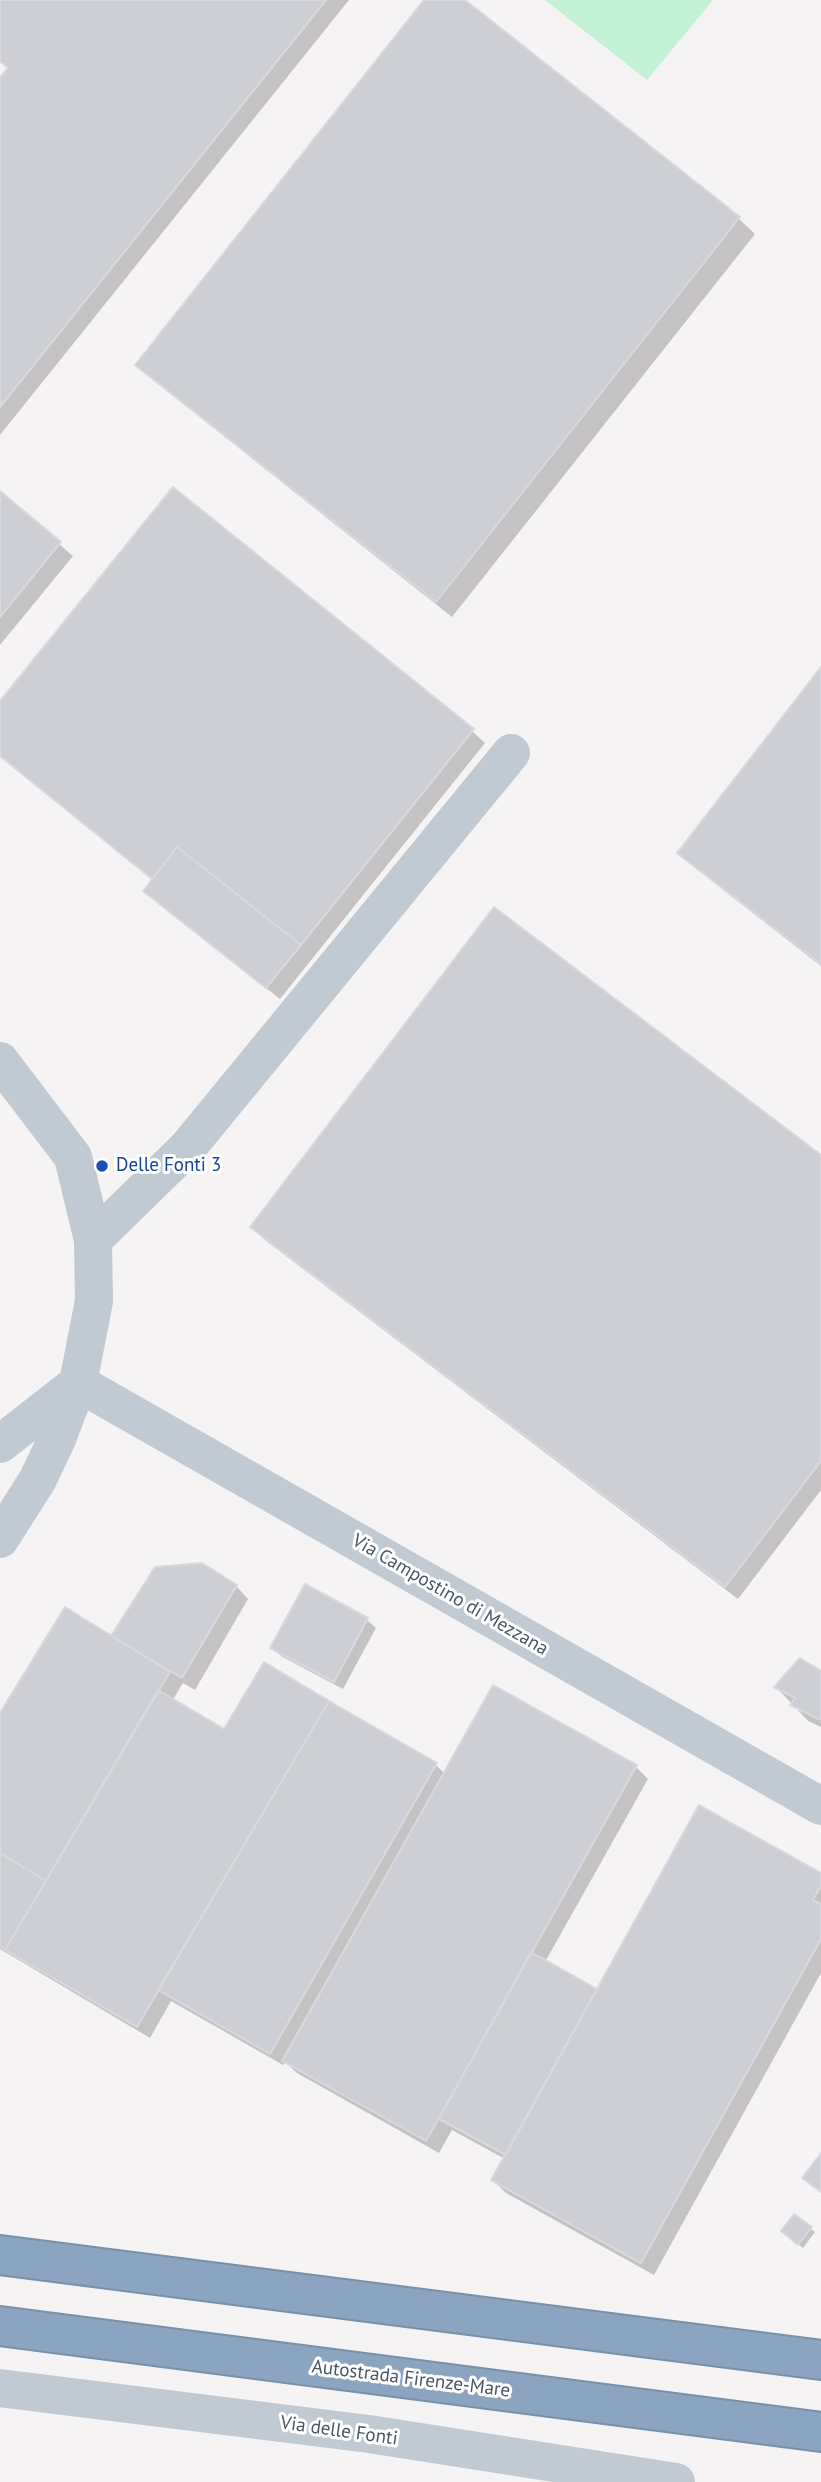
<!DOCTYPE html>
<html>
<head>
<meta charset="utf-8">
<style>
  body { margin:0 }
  canvas { display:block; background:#f5f3f3 }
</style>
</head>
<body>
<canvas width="821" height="2482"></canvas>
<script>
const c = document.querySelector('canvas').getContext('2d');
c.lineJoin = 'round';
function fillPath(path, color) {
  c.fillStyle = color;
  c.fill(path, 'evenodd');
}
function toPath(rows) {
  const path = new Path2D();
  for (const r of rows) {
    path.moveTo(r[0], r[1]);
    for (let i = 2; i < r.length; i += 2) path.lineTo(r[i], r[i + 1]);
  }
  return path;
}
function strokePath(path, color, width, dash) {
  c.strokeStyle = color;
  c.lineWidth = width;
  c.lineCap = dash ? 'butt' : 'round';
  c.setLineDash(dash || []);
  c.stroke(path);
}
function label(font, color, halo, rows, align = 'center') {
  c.font = font + ' "PT Sans",sans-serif';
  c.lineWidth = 6;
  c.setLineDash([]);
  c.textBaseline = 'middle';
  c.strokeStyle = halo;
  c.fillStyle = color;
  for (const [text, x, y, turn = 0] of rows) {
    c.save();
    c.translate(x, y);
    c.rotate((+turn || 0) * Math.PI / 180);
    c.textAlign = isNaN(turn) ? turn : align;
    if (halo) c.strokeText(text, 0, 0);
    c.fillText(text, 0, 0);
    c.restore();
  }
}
const green = toPath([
  [545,0,713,0,647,80]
]);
const shadow = toPath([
  [0,0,349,0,0,435,0,81,9,69,0,62],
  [426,0,462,0,739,219,755,234,452,617,153,380,137,364],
  [0,493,73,556,0,645],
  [821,670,821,966,695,868,679,853],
  [0,704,472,731,485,743,280,999,158,903,145,890,153,880,0,757],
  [821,1157,821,1490,738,1599,265,1240,252,1227],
  [236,1586,248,1599,195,1690,183,1683,172,1701,224,1731,436,1765,445,1774,636,1767,648,1779,545,1962,598,1991,821,1875,821,1973,654,2275,506,2193,493,2180,505,2159,452,2130,439,2153,297,2073,285,2062,283,2065,171,2001,150,2038,0,1949,0,1716,112,1638],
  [305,1586,367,1620,376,1628,343,1689,281,1656,272,1648],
  [821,1673,821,1727,808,1721,776,1687],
  [795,2216,815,2232,803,2248,787,2235]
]);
const building = toPath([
  [0,0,326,0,0,407,0,78,8,68,0,61,0,0],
  [424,0,465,0,740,217,436,602,135,365,424,0],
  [173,487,474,729,301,945,177,847,152,879,0,756,0,701,173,487],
  [0,491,61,542,0,617,0,491],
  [821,667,821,964,677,853,821,667],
  [177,847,301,945,266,988,143,891,177,847],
  [494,907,821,1155,821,1461,725,1587,250,1227,494,907],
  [202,1563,237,1585,182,1678,111,1636,155,1567,202,1563],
  [305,1584,368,1618,334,1682,270,1648,305,1584],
  [65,1607,170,1672,46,1881,0,1853,0,1713,65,1607],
  [800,1658,821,1671,821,1720,790,1705,795,1698,774,1687,800,1658],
  [264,1662,329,1701,137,2027,5,1950,158,1690,224,1729,264,1662],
  [493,1685,637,1765,426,2141,282,2061,493,1685],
  [329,1701,437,1763,270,2054,158,1990,329,1701],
  [699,1805,821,1873,821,1886,813,1900,821,1904,821,1939,641,2263,491,2180,699,1805],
  [0,1853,46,1881,5,1950,0,1947,0,1853],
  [531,1952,597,1989,506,2155,439,2119,531,1952],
  [821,2153,821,2192,802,2178,821,2153],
  [794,2214,812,2227,798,2245,781,2231,794,2214]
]);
const minor = toPath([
  [0,1061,73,1157,93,1240,94,1301,78,1383,57,1439,38,1479,0,1539],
  [93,1240,188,1147,511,753],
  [0,1444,78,1383,821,1806],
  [0,2388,369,2434,676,2482]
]);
const highway = toPath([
  [0,2255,821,2360],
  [0,2326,821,2432]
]);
const markers = [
  [102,1166,7,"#1a4fb4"]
];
const transitNames = [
  ["Delle Fonti 3",116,1166]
];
const streetNames = [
  ["Via Campostino di Mezzana",450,1595,30],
  ["Autostrada Firenze-Mare",411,2379,7],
  ["Via delle Fonti",339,2431,8]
];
fillPath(green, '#c3f1d5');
fillPath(shadow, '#0003');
fillPath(building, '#cdcfd5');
strokePath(building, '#d7d9de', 2);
strokePath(highway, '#7690ad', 42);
strokePath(minor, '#c1cad2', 38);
strokePath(highway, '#8ba5c1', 38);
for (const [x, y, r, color] of markers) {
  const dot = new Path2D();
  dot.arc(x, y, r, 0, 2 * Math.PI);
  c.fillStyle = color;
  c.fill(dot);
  strokePath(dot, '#fff', 2.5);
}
label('19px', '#164399', '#fff', transitNames, 'left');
label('19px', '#4a5661', '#fff', streetNames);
</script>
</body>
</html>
